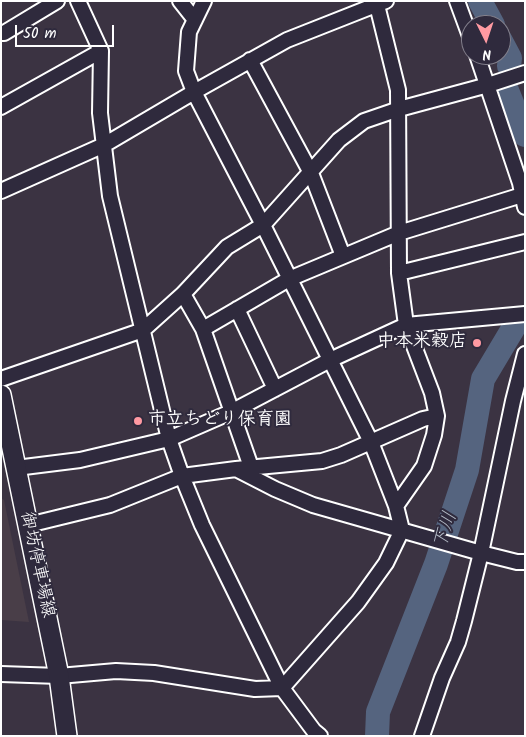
<!DOCTYPE html>
<html>
<head>
<meta charset="utf-8">
<style>
  body { margin:0 }
  #map { position:relative; width:526px; height:737px; overflow:hidden; background:#3b3342; font-family:Kalam,sans-serif }
  canvas { display:block }
  .frame { position:absolute; inset:0; border:2px solid #fff; pointer-events:none }
  .north { position:absolute; left:461px; top:15px; width:50px; height:50px; box-sizing:border-box; background:#2f2a3d; border:1px solid #827f8b; border-radius:50%; rotate:176deg; font-size:14px; font-weight:700; line-height:20px; text-align:center; color:#fff }
  .north::after { content:''; display:block; margin:auto; width:18px; height:22px; background:#ff9aa2; clip-path:polygon(50% 0,100% 100%,50% 72%,0 100%) }
  .scale { position:absolute; left:15px; top:25px; width:99px; height:22px; box-sizing:border-box; border:2px solid #fff; border-top:0; padding-left:6px; font-size:15px; line-height:18px; white-space:nowrap; color:#fff; -webkit-text-stroke:4px #2f2a3d; paint-order:stroke }
</style>
</head>
<body>
<div id="map">
<canvas width="526" height="737"></canvas>
<div class="frame"></div>
<div class="north">N</div>
<div class="scale">50 m</div>
</div>
<script>
const c = document.querySelector('canvas').getContext('2d');
c.lineJoin = 'round';
function fillPath(path, color) {
  c.fillStyle = color;
  c.fill(path, 'evenodd');
}
function toPath(rows) {
  const path = new Path2D();
  for (const r of rows) {
    path.moveTo(r[0], r[1]);
    for (let i = 2; i < r.length; i += 2) path.lineTo(r[i], r[i + 1]);
  }
  return path;
}
function strokePath(path, color, width, dash) {
  c.strokeStyle = color;
  c.lineWidth = width;
  c.lineCap = dash ? 'butt' : 'round';
  c.setLineDash(dash || []);
  c.stroke(path);
}
function label(font, color, halo, rows, align = 'center') {
  c.font = font + ' Kalam,"Klee One",sans-serif';
  c.lineWidth = 4;
  c.setLineDash([]);
  c.textBaseline = 'middle';
  c.strokeStyle = halo;
  c.fillStyle = color;
  for (const [text, x, y, turn = 0] of rows) {
    c.save();
    c.translate(x, y);
    c.rotate((+turn || 0) * Math.PI / 180);
    c.textAlign = isNaN(turn) ? turn : align;
    if (halo) c.strokeText(text, 0, 0);
    c.fillText(text, 0, 0);
    c.restore();
  }
}
const built = toPath([
  [1,498,4,500,29,622,1,620]
]);
const river = toPath([
  [480,1,493,25],
  [501,41,510,58,509,66],
  [506,88,525,135],
  [377,736,378,712,436,564,467,470,483,379,514,327]
]);
const street = toPath([
  [78,1,101,51],
  [180,1,195,20],
  [376,1,398,90,399,273,406,325,432,393,437,416,434,435,424,466,396,506],
  [457,1,471,39],
  [1,33,4,33,57,1],
  [477,55,520,183,525,207],
  [250,60,311,173,343,256],
  [1,107,101,51,100,113,110,196,169,439,182,476,202,525,282,688,314,731,320,736],
  [1,191,104,145,194,92,287,40,386,1],
  [399,273,525,242],
  [183,294,203,329,289,279,399,233,522,195],
  [237,309,275,389],
  [203,329,251,467],
  [1,379,143,330,183,294,227,247,263,225,339,140,364,121,399,109,488,85,525,73],
  [16,468,80,460,169,439,231,412,330,360,406,325,525,314],
  [236,469,322,461,341,455,423,419,437,416],
  [28,525,110,505,182,476,236,469,275,489,313,505,481,553,517,562,525,562],
  [1,674,59,676,116,671,154,673,255,689,282,688,358,602,386,563,402,530,396,506,371,442,263,225,194,92,186,71,189,32,204,1],
  [422,736,442,678,458,642,464,621,481,553,513,401,525,354]
]);
const secondary = toPath([
  [1,395,59,676,67,736]
]);
const markers = [
  [477,343,5,"#ff9aa2"],
  [138,421,5,"#ff9aa2"]
];
const poiNames = [
  ["中本米穀店",467,343],
  ["市立ちどり保育園",148,421,"left"]
];
const streetNames = [
  ["御坊停車場線",36,565,78]
];
const waterNames = [
  ["下川",447,531,-72]
];
fillPath(built, '#493e48');
strokePath(river, '#55647f', 24);
strokePath(street, '#fff', 18);
strokePath(secondary, '#fff', 22);
strokePath(street, '#2f2a3d', 14);
strokePath(secondary, '#2f2a3d', 19);
for (const [x, y, r, color] of markers) {
  const dot = new Path2D();
  dot.arc(x, y, r, 0, 2 * Math.PI);
  c.fillStyle = color;
  c.fill(dot);
  strokePath(dot, '#2f2a3d', 2);
}
label('bold 18px', '#fff', '#2f2a3d', poiNames, 'right');
label('18px', '#fff', '#2f2a3d', streetNames);
label('italic 19px', '#b2b9c5', '#2f2a3d', waterNames);
</script>
</body>
</html>
